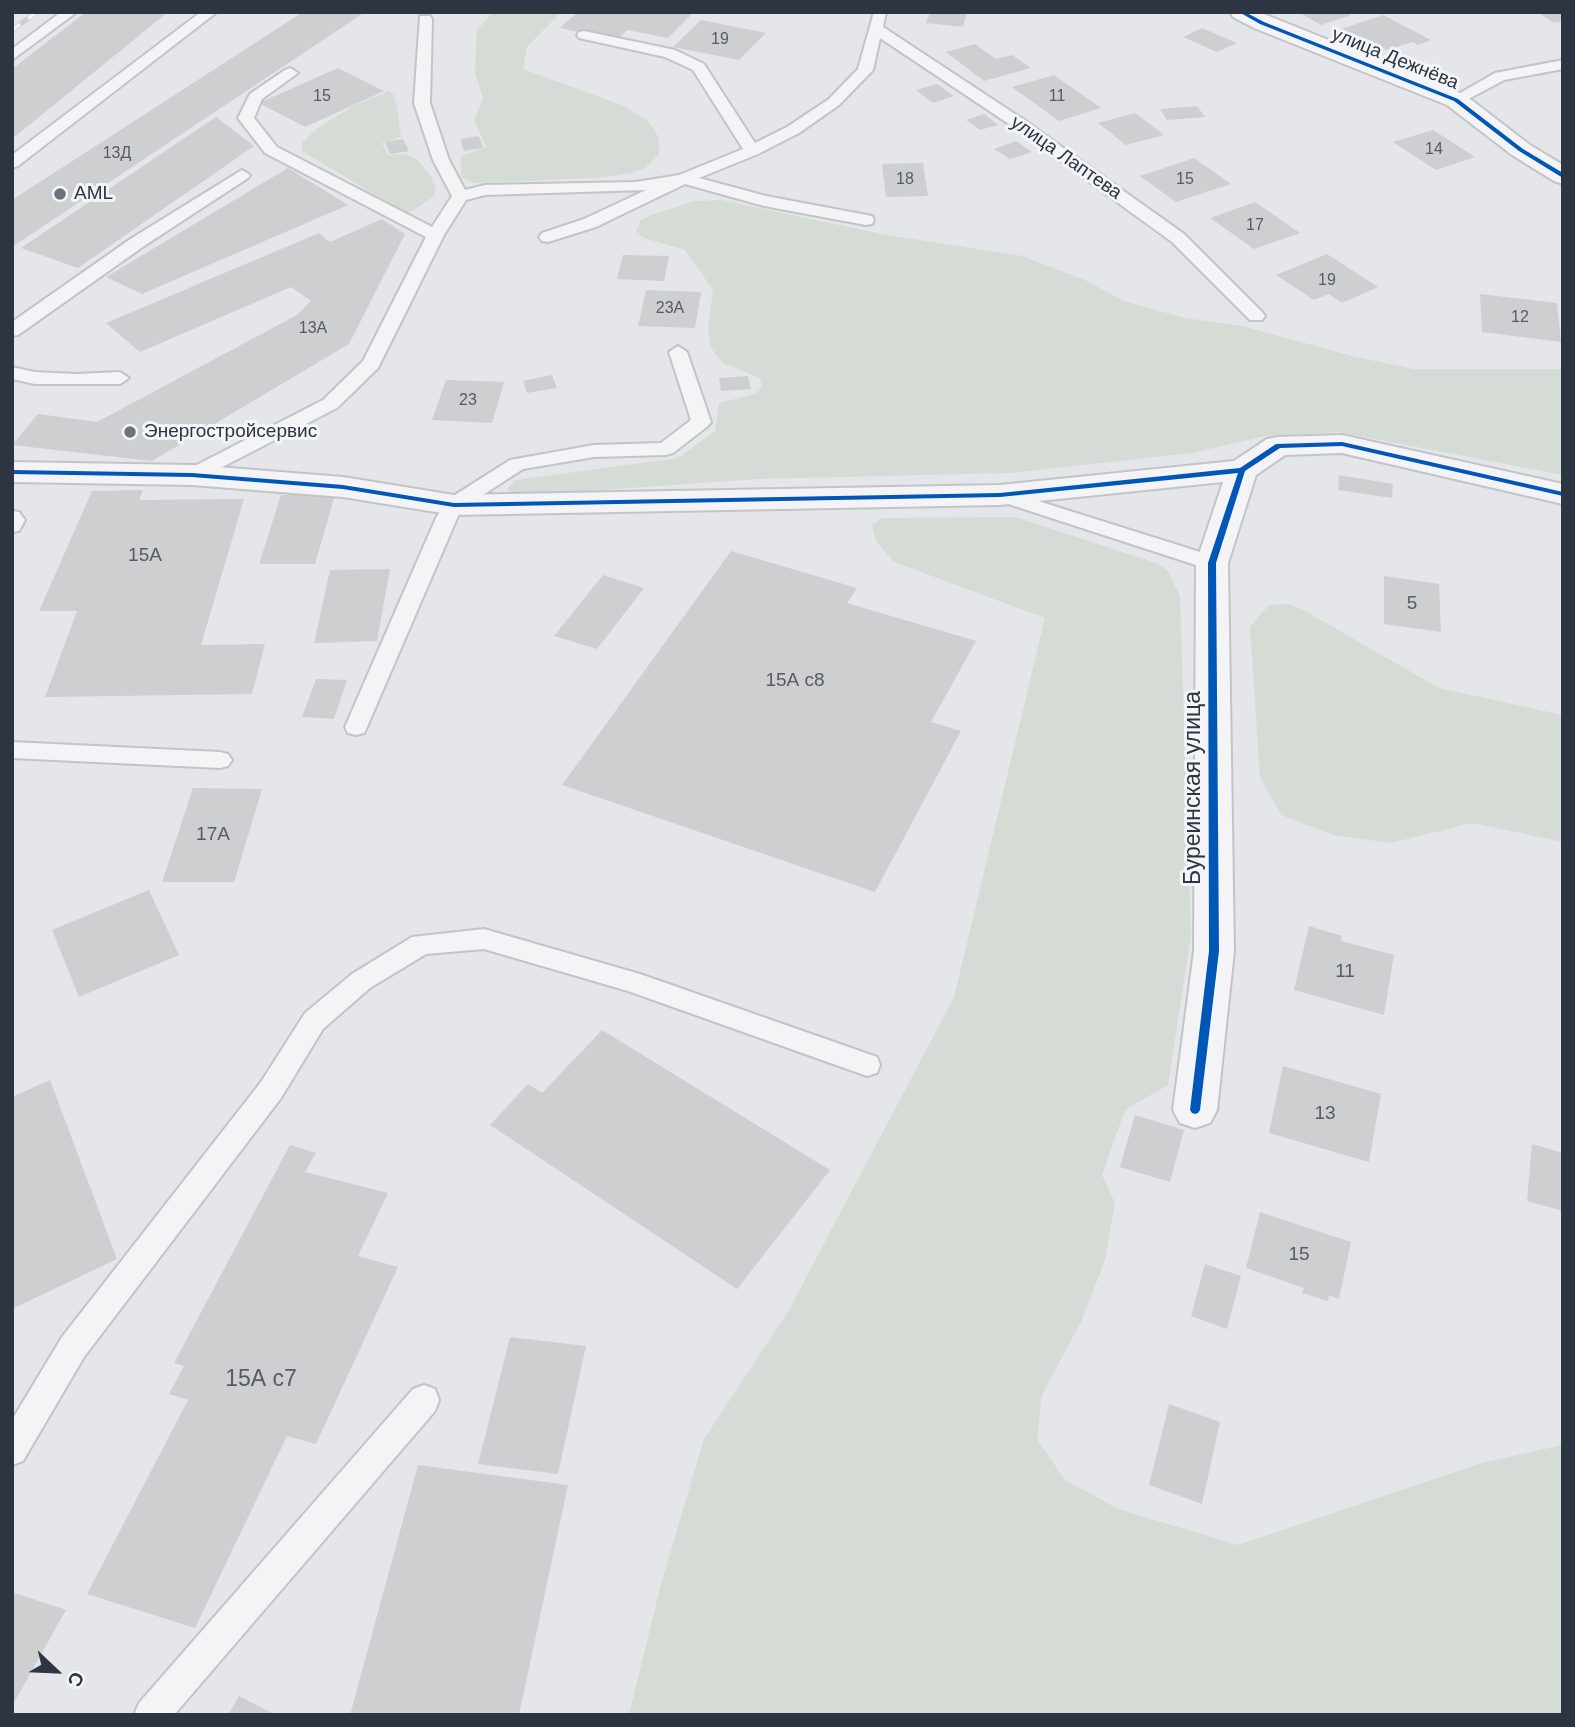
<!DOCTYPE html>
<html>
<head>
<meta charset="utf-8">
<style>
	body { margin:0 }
	#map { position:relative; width:1575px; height:1727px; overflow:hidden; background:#e4e6e9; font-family:Helvetica,sans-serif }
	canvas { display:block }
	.frame { position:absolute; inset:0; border:14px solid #2c3541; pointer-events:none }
	.north { position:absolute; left:21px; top:1636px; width:70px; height:70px; -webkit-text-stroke:5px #f3f5f8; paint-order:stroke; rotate:113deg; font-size:19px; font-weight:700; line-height:28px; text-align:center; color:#2c3541 }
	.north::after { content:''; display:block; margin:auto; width:24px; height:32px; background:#2c3541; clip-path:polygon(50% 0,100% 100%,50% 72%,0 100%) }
</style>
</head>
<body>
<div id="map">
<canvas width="1575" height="1727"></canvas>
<div class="frame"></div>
<div class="north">С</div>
</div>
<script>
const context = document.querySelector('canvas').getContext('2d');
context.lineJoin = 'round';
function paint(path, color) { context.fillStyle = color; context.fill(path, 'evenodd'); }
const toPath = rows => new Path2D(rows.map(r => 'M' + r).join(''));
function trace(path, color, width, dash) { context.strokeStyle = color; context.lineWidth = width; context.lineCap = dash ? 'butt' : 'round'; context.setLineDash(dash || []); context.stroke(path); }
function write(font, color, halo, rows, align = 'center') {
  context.font = font + ' Helvetica,sans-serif'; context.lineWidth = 6; context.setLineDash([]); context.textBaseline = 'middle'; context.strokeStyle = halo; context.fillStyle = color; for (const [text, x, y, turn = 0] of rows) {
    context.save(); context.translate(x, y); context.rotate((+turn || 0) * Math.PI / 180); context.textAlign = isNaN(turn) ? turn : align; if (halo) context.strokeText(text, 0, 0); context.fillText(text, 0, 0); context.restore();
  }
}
paint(toPath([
	[493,12,561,12,527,47,523,69,624,106,648,121,659,138,659,154,645,168,631,173,600,178,474,183,461,177,461,156,486,147,474,120,483,98,475,73,477,30],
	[389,91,393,94,397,107,401,137,382,143,388,155,405,154,418,160,432,178,436,189,433,197,410,212,404,212,302,151,302,143,316,129,355,105],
	[722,200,881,234,1022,256,1085,280,1124,301,1185,318,1242,326,1356,357,1414,369,1563,369,1563,475,1338,432,1265,436,1192,453,1010,473,758,479,531,495,513,494,507,489,516,480,678,458,715,431,719,403,755,394,762,388,760,378,723,363,711,348,708,328,713,290,685,250,644,238,636,231,641,220,651,215,695,201],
	[1015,517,1156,563,1167,570,1180,596,1191,935,1168,1085,1125,1110,1102,1175,1115,1203,1105,1260,1082,1320,1042,1395,1037,1439,1065,1480,1118,1509,1238,1545,1482,1463,1563,1445,1563,1715,629,1715,661,1584,704,1439,789,1310,954,997,1045,618,894,562,876,541,872,525,882,518],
	[1289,604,1307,612,1439,688,1563,715,1563,842,1472,823,1391,843,1333,835,1281,815,1260,777,1250,627,1269,605]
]), '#d5dcd5');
paint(toPath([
	[86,12,168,12,12,139,12,69],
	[303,12,365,12,12,247,12,200],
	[578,12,694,12,668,38,627,30,617,40,560,28],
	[930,12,967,12,963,27,926,23],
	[1298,12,1345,12,1351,15,1321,25],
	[1537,12,1563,12,1563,21,1554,23],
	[1383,15,1431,40,1418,45,1412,42,1387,50,1362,37,1349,41,1332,32],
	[701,20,766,33,739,60,673,47],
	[1202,28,1237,43,1217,52,1183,37],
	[975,44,996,59,1012,55,1031,68,984,81,946,52],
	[338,68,384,91,305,127,259,103],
	[1054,75,1101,108,1059,121,1012,87],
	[937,84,954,96,933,103,916,90],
	[1197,106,1205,117,1167,120,1160,109],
	[1135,113,1164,135,1126,145,1098,123],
	[984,114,998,125,980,130,966,120],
	[216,117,254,146,78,268,21,248],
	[1433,130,1475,157,1436,170,1393,142],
	[479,136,483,148,464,151,460,139],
	[403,139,409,151,390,154,385,142],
	[1016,141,1032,152,1010,159,994,149],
	[1194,158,1231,184,1176,202,1140,176],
	[923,163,928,196,886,197,882,164],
	[288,168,348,205,142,294,106,277],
	[1255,202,1300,233,1254,249,1210,218],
	[382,219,405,234,349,344,152,461,12,445,38,414,97,422,297,315,311,301,291,287,140,352,106,323,319,233,330,242],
	[1327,254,1378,287,1342,303,1329,294,1314,300,1276,275],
	[623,255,669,256,664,281,617,279],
	[646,290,701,292,695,328,638,326],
	[1480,294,1557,303,1561,342,1482,332],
	[552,375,557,388,527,393,523,381],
	[748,376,751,389,721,391,719,378],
	[446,380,504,382,492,423,432,420],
	[1339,475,1393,484,1392,498,1338,490],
	[143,490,139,500,244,499,201,645,265,644,252,694,45,697,77,611,39,611,92,491],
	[281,495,335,495,315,564,259,564],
	[731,551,857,588,847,603,976,641,931,722,961,731,875,892,562,785],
	[390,569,377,641,314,643,330,570],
	[603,575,644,588,597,649,554,636],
	[1384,576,1439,584,1441,632,1384,624],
	[316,679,347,680,334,719,302,717],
	[193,788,262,789,234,882,162,882],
	[149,890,179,955,79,997,52,930],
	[1309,926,1342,936,1341,941,1394,955,1384,1015,1294,990],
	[602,1030,830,1170,737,1289,490,1125,528,1084,542,1093],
	[1283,1066,1381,1094,1369,1162,1269,1133],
	[50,1080,117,1259,12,1309,12,1097],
	[1135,1115,1184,1130,1170,1182,1120,1167],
	[1532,1144,1563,1153,1563,1211,1527,1201],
	[290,1145,316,1153,305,1172,388,1193,358,1256,398,1267,316,1444,287,1436,195,1628,87,1594,188,1400,169,1394,184,1366,174,1363],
	[1260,1212,1351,1242,1339,1299,1329,1295,1328,1301,1302,1293,1304,1288,1246,1268],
	[1205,1264,1241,1276,1227,1329,1191,1316],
	[510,1337,586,1346,558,1474,478,1464],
	[1169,1404,1220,1422,1202,1504,1149,1485],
	[418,1465,568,1485,519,1715,350,1715],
	[12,1592,66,1610,12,1706],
	[239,1696,276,1715,228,1715]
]), '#cdcfd1');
const lane = toPath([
	[61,12,77,12,12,60,12,49,61,12],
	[201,12,217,12,18,166,12,168,12,155,201,12],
	[874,12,886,12,883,27,1024,120,1184,234,1262,312,1265,316,1262,320,1250,320,1172,242,1012,126,880,38,873,70,839,105,799,133,758,154,699,178,766,196,872,216,874,220,872,224,866,225,764,206,685,184,596,227,548,242,542,241,539,237,542,233,584,219,646,190,485,195,466,200,444,235,378,368,337,408,199,479,185,479,182,475,185,471,323,400,363,361,426,237,265,153,238,118,250,94,285,70,290,68,298,73,262,99,254,118,277,147,432,227,452,196,433,160,414,103,420,16,430,16,432,19,430,103,449,160,465,190,485,185,636,182,679,175,743,149,693,70,665,57,579,38,577,35,579,32,584,31,675,50,704,64,755,143,787,127,829,99,858,69,874,12],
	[1563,60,1563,69,1504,80,1461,103,1456,105,1448,100,1495,73,1563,60],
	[242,170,250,175,248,178,144,246,18,335,12,336,12,322,132,238,242,170],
	[678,346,687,352,711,422,708,426,673,453,666,455,594,457,523,469,461,509,367,727,364,733,356,735,348,733,345,727,436,518,447,500,510,460,594,445,661,443,691,420,669,352,678,346],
	[12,367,35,372,76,374,120,372,129,378,120,384,35,384,12,379,12,367],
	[1000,489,1219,558,1222,563,1219,568,1212,570,1205,568,993,499,990,495,993,491,1000,489],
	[12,511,19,512,25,520,19,531,12,532,12,511],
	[12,742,220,752,228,754,232,760,228,766,220,768,12,758,12,742],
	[484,929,640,974,877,1057,880,1065,877,1073,867,1076,628,991,484,949,426,954,370,988,323,1029,281,1098,84,1357,23,1461,12,1465,12,1420,62,1337,261,1082,305,1013,352,974,412,937,484,929],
	[424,1385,435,1389,439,1400,435,1411,174,1715,134,1715,139,1703,413,1389,424,1385]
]);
const street = toPath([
	[1230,12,1259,12,1465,95,1530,145,1563,165,1563,184,1554,181,1512,155,1447,105,1254,28,1233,17,1230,12],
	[1342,435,1563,484,1563,504,1342,453,1285,455,1256,475,1228,563,1234,951,1217,1110,1210,1123,1195,1128,1180,1123,1173,1110,1194,951,1196,563,1223,482,1000,505,454,515,343,497,192,485,12,482,12,462,192,465,343,477,454,495,1000,485,1234,461,1267,439,1278,437,1342,435]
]);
trace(lane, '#c2c4c7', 4);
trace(street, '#c2c4c7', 4);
paint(lane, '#f4f4f6');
paint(street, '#f4f4f6');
const rail = toPath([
	[12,30,37,12]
]);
trace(rail, '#cdcfd1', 5);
trace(rail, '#f3f5f8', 3.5, [10]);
paint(toPath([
	[1239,12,1245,12,1264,22,1458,99,1523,149,1563,173,1563,178,1519,151,1454,101,1260,24,1239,12],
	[1342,442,1563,492,1563,496,1342,446,1280,448,1245,471,1216,563,1219,951,1200,1110,1198,1113,1195,1114,1192,1113,1190,1110,1209,951,1208,563,1238,473,1000,497,454,507,343,489,192,477,12,474,12,470,192,473,343,485,454,503,1000,493,1240,468,1276,444,1342,442]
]), '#0057b8');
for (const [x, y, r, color] of [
	[60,194,7,"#6c737c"],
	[130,432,7,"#6c737c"]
]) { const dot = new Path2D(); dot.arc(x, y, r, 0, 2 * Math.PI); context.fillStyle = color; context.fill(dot); trace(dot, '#f3f5f8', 2.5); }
write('16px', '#555c66', null, [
	["19",720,40],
	["15",322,97],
	["11",1057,97],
	["14",1434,150],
	["13Д",117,154],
	["18",905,180],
	["15",1185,180],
	["17",1255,226],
	["19",1327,281],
	["23А",670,309],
	["12",1520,318],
	["13А",313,329],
	["23",468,401]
]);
write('19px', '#2c3541', '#f3f5f8', [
	["улица Дежнёва",1395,59,22],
	["улица Лаптева",1066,158,35]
]);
write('19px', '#2c3541', '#f3f5f8', [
	["AML",74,194],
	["Энергостройсервис",144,432]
], 'left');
write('19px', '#555c66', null, [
	["15А",145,556],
	["5",1412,604],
	["15А с8",795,681],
	["17А",213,835],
	["11",1345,972],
	["13",1325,1114],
	["15",1299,1255]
]);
write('23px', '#2c3541', '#f3f5f8', [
	["Буреинская улица",1194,788,-90]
]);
write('23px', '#555c66', null, [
	["15А с7",261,1380]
]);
</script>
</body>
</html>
